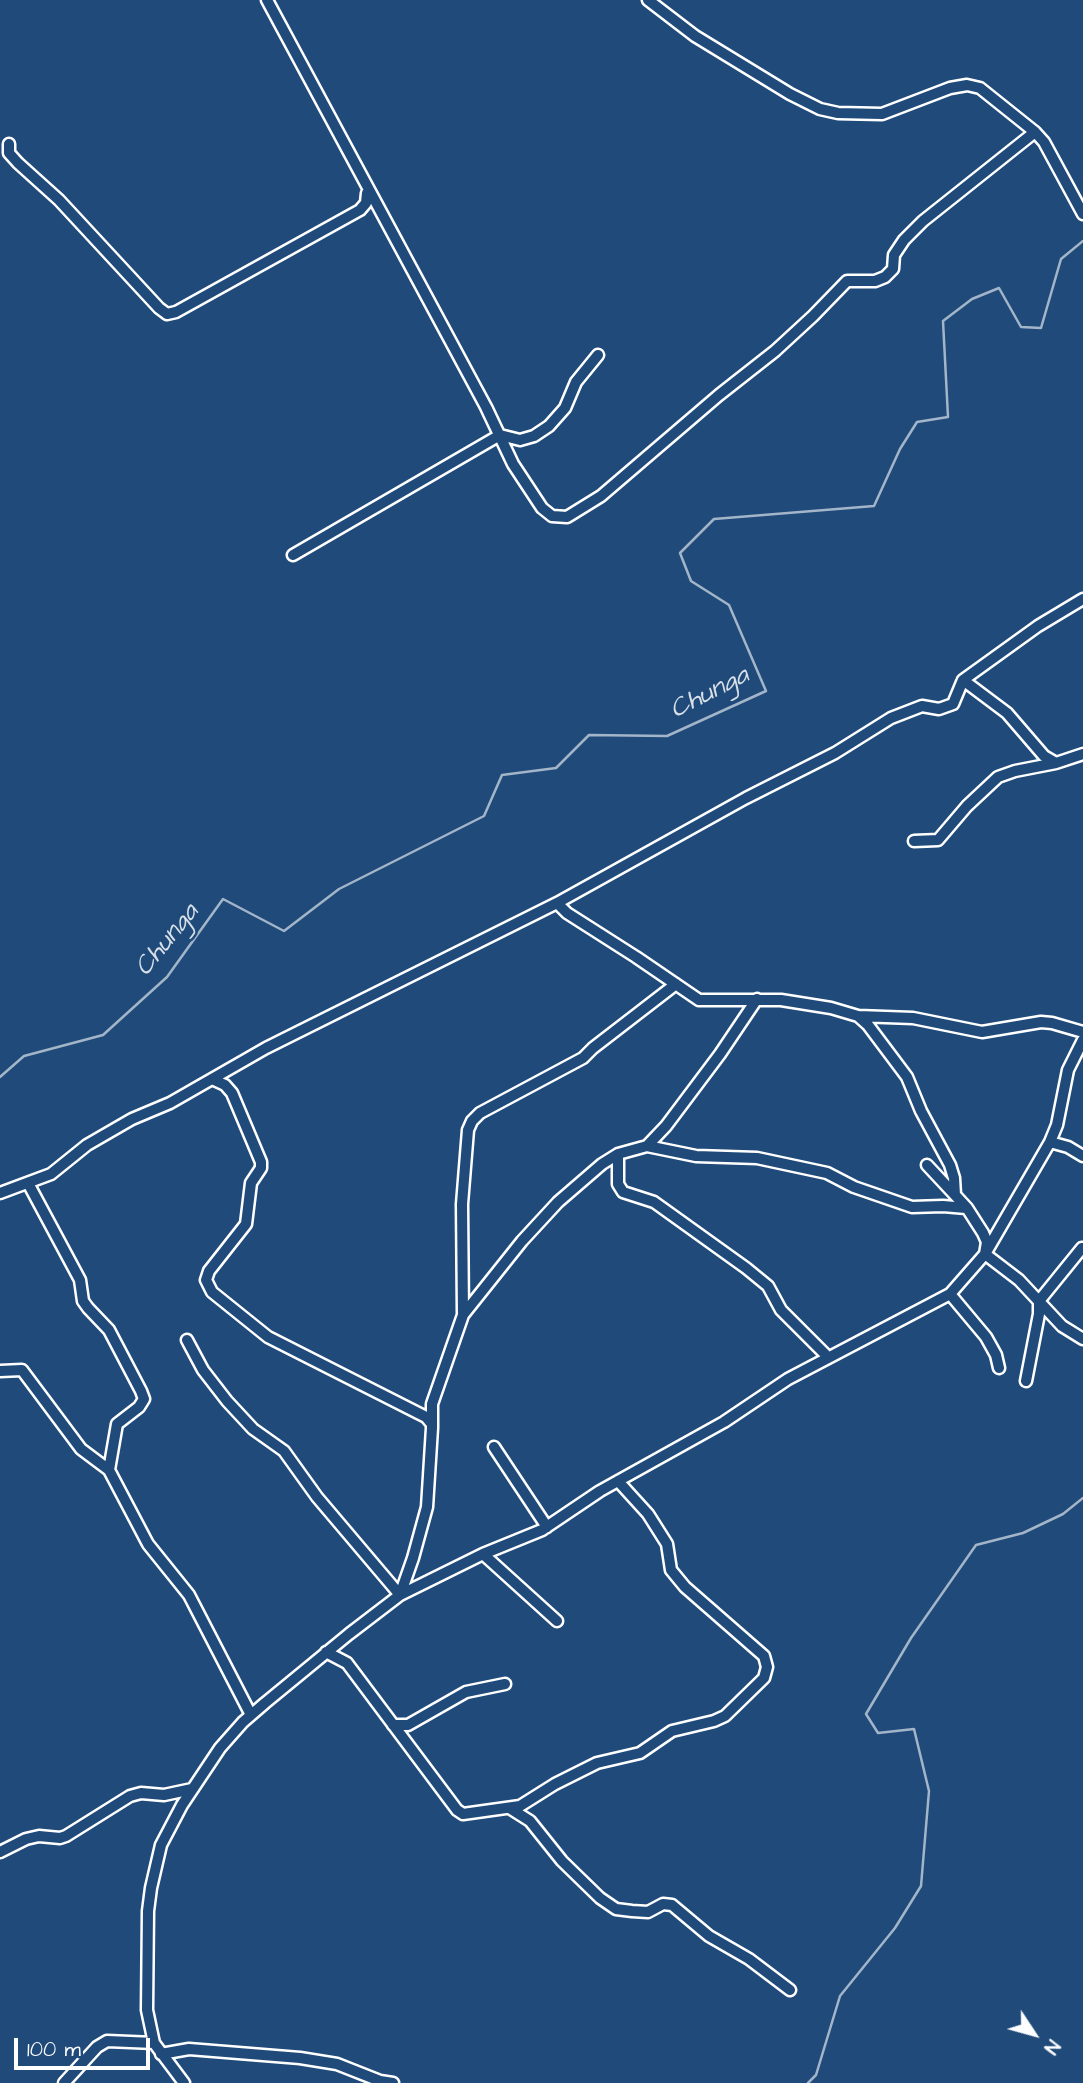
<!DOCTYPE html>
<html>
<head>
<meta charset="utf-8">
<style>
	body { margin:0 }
	#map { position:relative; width:1083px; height:2083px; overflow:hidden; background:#1f4a7a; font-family:"Architects Daughter",sans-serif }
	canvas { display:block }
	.north { position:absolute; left:999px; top:1999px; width:70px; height:70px; -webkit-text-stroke:5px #1f4a7a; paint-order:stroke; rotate:126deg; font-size:19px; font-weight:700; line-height:28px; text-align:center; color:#fff }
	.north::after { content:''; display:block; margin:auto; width:24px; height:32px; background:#fff; clip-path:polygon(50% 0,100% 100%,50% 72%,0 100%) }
	.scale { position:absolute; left:14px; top:2038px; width:136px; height:32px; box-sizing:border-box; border:4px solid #fff; border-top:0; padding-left:9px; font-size:21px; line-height:24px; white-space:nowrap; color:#fff; -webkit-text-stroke:5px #1f4a7a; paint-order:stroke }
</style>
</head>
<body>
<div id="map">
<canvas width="1083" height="2083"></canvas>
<div class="north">N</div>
<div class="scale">100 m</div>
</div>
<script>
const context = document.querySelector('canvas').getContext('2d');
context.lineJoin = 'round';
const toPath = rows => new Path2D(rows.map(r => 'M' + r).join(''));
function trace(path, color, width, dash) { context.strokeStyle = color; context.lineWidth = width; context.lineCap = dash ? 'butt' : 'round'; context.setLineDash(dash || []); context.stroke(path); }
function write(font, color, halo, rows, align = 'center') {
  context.font = font + ' "Architects Daughter",sans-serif'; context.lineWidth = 5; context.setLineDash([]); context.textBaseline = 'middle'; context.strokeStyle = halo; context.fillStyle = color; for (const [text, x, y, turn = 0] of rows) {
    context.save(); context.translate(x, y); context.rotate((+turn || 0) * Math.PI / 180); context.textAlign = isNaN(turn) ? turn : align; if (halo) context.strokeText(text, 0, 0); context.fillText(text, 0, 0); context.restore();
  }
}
trace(toPath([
	[0,1077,24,1056,103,1035,167,977,223,899,284,931,339,889,484,816,502,775,556,768,589,735,667,736,766,691,729,605,691,581,680,553,714,519,874,506,900,449,917,422,948,417,943,321,972,299,999,288,1021,327,1041,328,1061,259,1083,241],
	[808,2083,816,2075,840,1996,895,1928,921,1886,929,1791,914,1729,878,1733,866,1714,911,1638,976,1545,1023,1533,1063,1514,1083,1498]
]), '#a3b5c8', 2.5);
const minor = toPath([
	[267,0,486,407,513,464,542,508,552,516,567,517,601,496,719,395,775,351,813,316,847,281,875,281,885,277,893,269,894,255,904,240,923,221,1035,132],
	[648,0,695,36,790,94,820,109,838,113,882,114,950,88,967,85,980,88,1035,132,1044,142,1083,214],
	[9,144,9,153,18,163,59,200,159,308,167,314,176,312,360,210,366,203,367,193],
	[293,555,500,435,520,440,534,436,549,426,565,408,576,382,598,355],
	[963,680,1007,713,1044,756,1056,763,1083,754],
	[914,841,938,840,967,806,998,777,1015,771,1056,763],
	[557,903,567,913,636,957,699,1000,781,1000,831,1008,858,1016,913,1018,982,1032,1041,1022,1052,1023,1083,1032],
	[858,1016,868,1025,907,1077,921,1111,950,1165,954,1178,955,1195,967,1208,983,1233,987,1242,985,1254,1019,1280,1062,1326,1083,1339],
	[212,1079,225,1085,232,1093,261,1162,261,1168,251,1183,246,1224,209,1271,206,1280,212,1292,268,1337,426,1417,431,1423],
	[1050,1142,1068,1147,1083,1156],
	[647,1146,696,1156,757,1158,827,1173,854,1187,912,1207,943,1206,966,1208],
	[618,1154,618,1184,623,1192,654,1202,746,1268,768,1286,781,1310,828,1357],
	[927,1165,955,1195],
	[28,1183,80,1280,83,1301,88,1308,109,1330,141,1391,144,1399,139,1407,117,1424,109,1470,148,1544,189,1595,251,1715],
	[0,1193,51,1174,87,1145,132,1119,170,1103,266,1048,557,903,746,798,835,753,891,718,922,706,939,709,953,704,963,680,1038,626,1083,599],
	[950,1294,986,1337,996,1355,999,1368],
	[463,1315,522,1241,558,1202,602,1164,618,1154,647,1146,666,1126,720,1054,757,999],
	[187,1340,203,1370,227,1401,253,1429,284,1451,317,1497,400,1595],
	[0,1371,22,1370,81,1449,109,1470],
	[1026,1381,1039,1314,1039,1301,1082,1248],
	[494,1447,547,1527],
	[483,1554,557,1621],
	[400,1595,413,1558,427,1507,432,1428,432,1404,463,1315,462,1204,468,1130,472,1121,480,1113,583,1058,593,1048,676,984],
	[326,1652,347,1663,457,1810,463,1814,520,1806,555,1784,597,1763,640,1753,672,1731,714,1721,725,1716,764,1678,767,1667,764,1656,685,1587,671,1570,667,1544,648,1514,618,1481],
	[393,1725,408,1725,466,1692,505,1684],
	[511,1809,530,1821,562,1861,600,1898,616,1909,632,1911,648,1912,663,1904,672,1905,709,1936,749,1959,790,1990],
	[0,1852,26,1839,39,1836,60,1838,66,1836,130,1796,141,1793,164,1795,192,1789],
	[161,2054,189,2049,300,2058,337,2064,380,2081,393,2083],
	[64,2083,97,2047,107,2041,154,2043],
	[184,2083,154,2043,147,2010,148,1911,151,1888,161,1845,182,1805,220,1748,243,1722,265,1703,349,1634,400,1595,483,1554,542,1530,600,1491,724,1422,788,1379,950,1294,985,1254,1050,1142,1057,1125,1068,1070,1083,1040]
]);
trace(minor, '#fff', 15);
trace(minor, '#1f4a7a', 10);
write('italic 26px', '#d8e0e8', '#1f4a7a', [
	["Chunga",710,694,-27],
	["Chunga",168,941,-51]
]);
</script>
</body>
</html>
